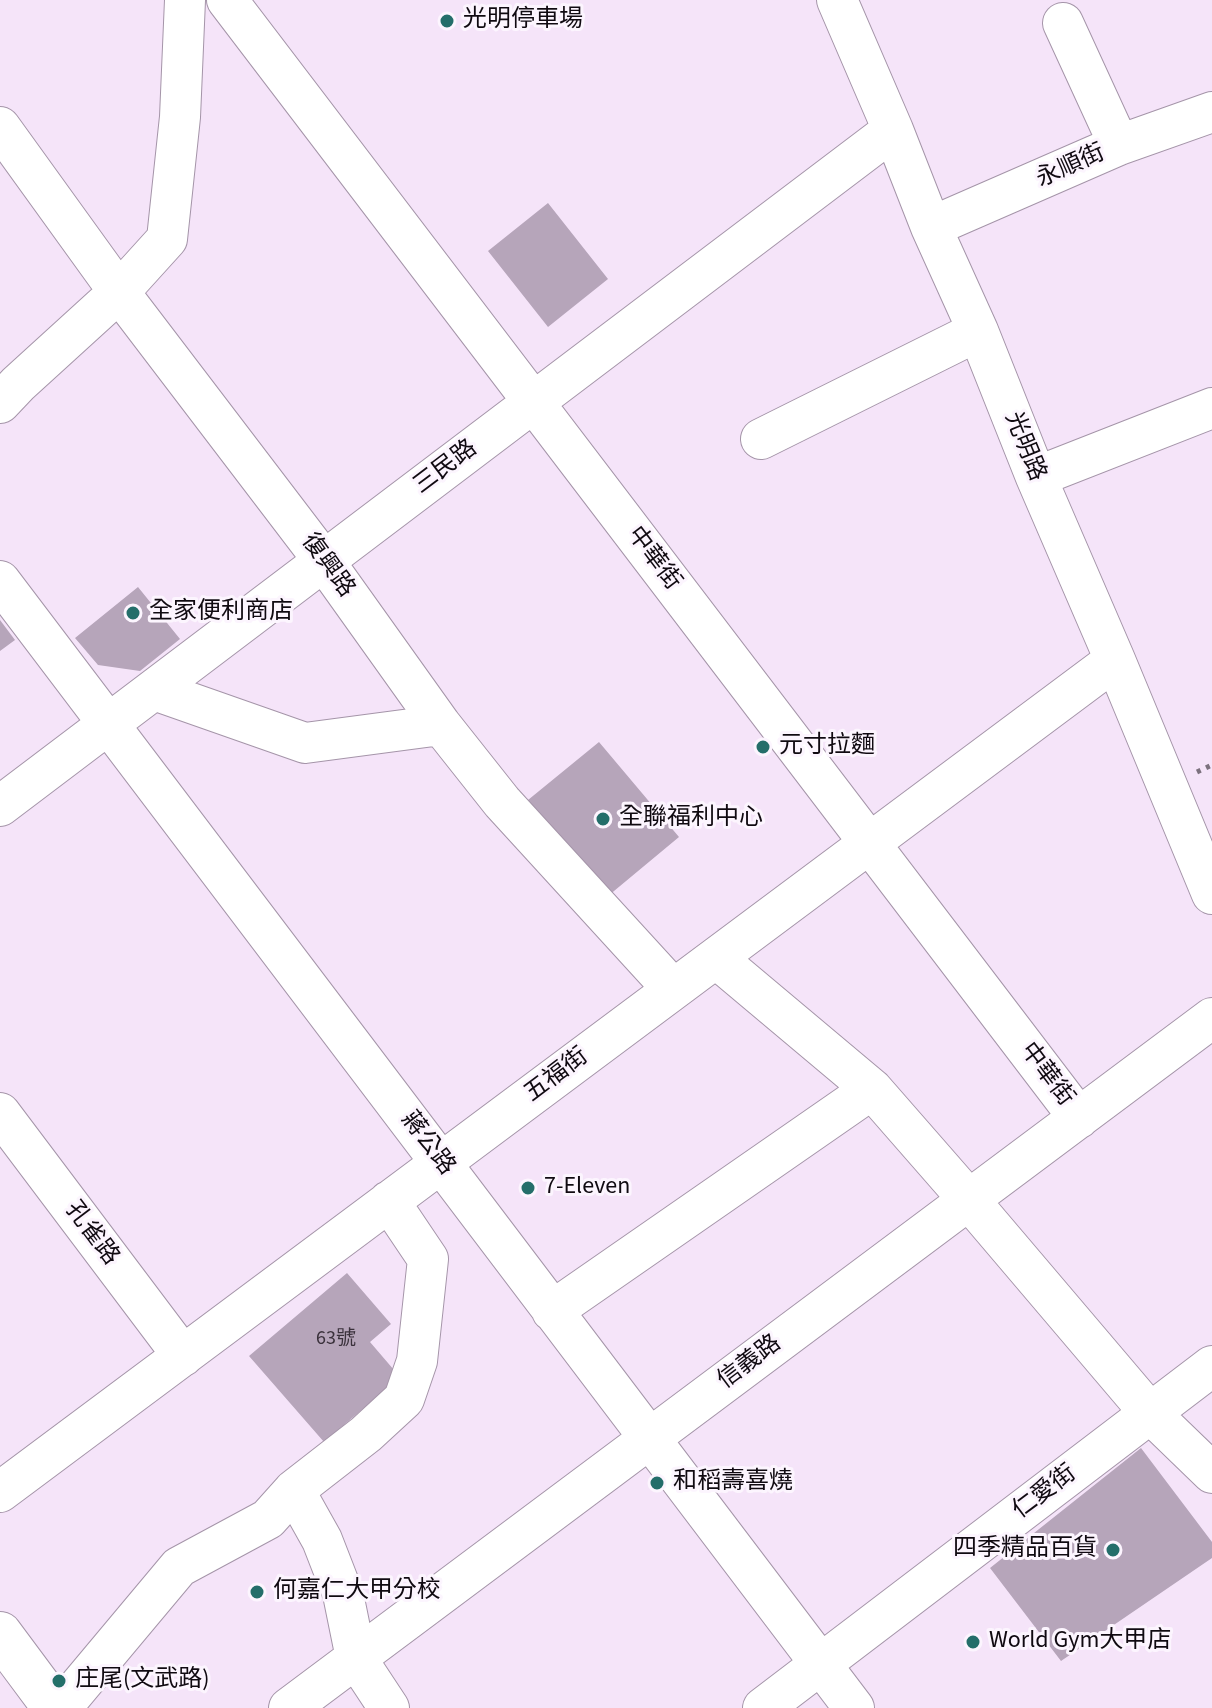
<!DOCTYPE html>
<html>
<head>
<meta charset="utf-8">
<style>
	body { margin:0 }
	canvas { display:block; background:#f5e4f9 }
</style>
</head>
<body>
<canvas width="1212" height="1708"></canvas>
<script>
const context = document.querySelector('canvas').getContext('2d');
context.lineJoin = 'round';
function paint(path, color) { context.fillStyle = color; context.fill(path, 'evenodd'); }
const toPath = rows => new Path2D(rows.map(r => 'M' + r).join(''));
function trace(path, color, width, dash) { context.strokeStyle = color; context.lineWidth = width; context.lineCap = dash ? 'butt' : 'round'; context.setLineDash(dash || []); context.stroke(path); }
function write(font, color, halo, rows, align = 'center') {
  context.font = font + ' "Source Sans 3","Noto Sans TC",sans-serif'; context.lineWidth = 6; context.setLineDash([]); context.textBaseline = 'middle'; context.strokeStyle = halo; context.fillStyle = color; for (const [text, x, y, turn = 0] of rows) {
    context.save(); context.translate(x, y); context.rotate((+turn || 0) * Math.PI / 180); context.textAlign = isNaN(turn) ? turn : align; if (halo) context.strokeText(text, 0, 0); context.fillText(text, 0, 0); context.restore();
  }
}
paint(toPath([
	[548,203,608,279,548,327,488,251],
	[138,587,180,639,140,671,98,665,75,638],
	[0,620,15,640,0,651],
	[599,742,679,837,608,896,528,800],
	[347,1273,391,1324,370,1342,400,1377,324,1442,249,1356],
	[1141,1448,1212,1542,1212,1558,1061,1661,990,1568]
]), '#b6a5ba');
const minor = toPath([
	[227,0,1079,1118],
	[837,0,893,130,931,227,978,331,1036,477,1115,660,1212,894],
	[1063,23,1119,145],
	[0,127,119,292,324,561,441,725,502,802,673,989],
	[931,227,1119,145,1212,112],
	[0,403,18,384,119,292,167,239,180,117,185,0],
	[761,439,978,331],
	[1036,477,1212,408],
	[0,581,854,1708],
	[154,690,305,743,441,725],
	[0,806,893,130],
	[716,958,872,1089,969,1200,1150,1413,1212,1473],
	[0,1113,183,1356],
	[552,1311,872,1089],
	[294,1490,322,1540,343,1594,356,1658,389,1708],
	[0,1492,1115,660],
	[61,1708,179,1567,268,1519,294,1490,366,1434,404,1399,417,1361,428,1259,389,1201],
	[289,1708,1212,1018],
	[763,1708,1212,1366]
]);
const major = toPath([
	[0,1634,55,1708]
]);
trace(minor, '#a595a9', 42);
trace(major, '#a595a9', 46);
trace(toPath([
	[1197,772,1212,765]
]), '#7c717e', 5, [4, 6]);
trace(minor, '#fff', 40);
trace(major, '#fff', 44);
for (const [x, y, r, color] of [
	[447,21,8,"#246e6a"],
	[133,613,8,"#246e6a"],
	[763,747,8,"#246e6a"],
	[603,819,8,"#246e6a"],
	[528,1188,8,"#246e6a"],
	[657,1483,8,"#246e6a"],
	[1113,1550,8,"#246e6a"],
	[257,1592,8,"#246e6a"],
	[973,1642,8,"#246e6a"],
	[59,1681,8,"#246e6a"]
]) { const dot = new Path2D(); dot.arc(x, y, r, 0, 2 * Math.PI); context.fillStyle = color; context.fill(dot); trace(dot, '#fcf5fe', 3); }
write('20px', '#3a313b', null, [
	["63號",336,1340]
]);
write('24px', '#100a11', '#fcf5fe', [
	["光明停車場",463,21],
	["全家便利商店",149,613],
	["元寸拉麵",779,747],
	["全聯福利中心",619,819],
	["7-Eleven",544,1188],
	["和稻壽喜燒",673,1483],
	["四季精品百貨",1097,1550,"right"],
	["何嘉仁大甲分校",273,1592],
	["World Gym大甲店",989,1642],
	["庄尾(文武路)",75,1681]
], 'left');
write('24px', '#100a11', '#fcf5fe', [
	["永順街",1071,167,-24],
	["光明路",1024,447,68],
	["三民路",446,468,-37],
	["中華街",653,559,53],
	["復興路",327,566,54],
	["中華街",1046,1075,53],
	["五福街",557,1076,-37],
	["蔣公路",427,1144,53],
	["孔雀路",91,1234,53],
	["信義路",750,1363,-37],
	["仁愛街",1045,1493,-37]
]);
</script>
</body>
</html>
